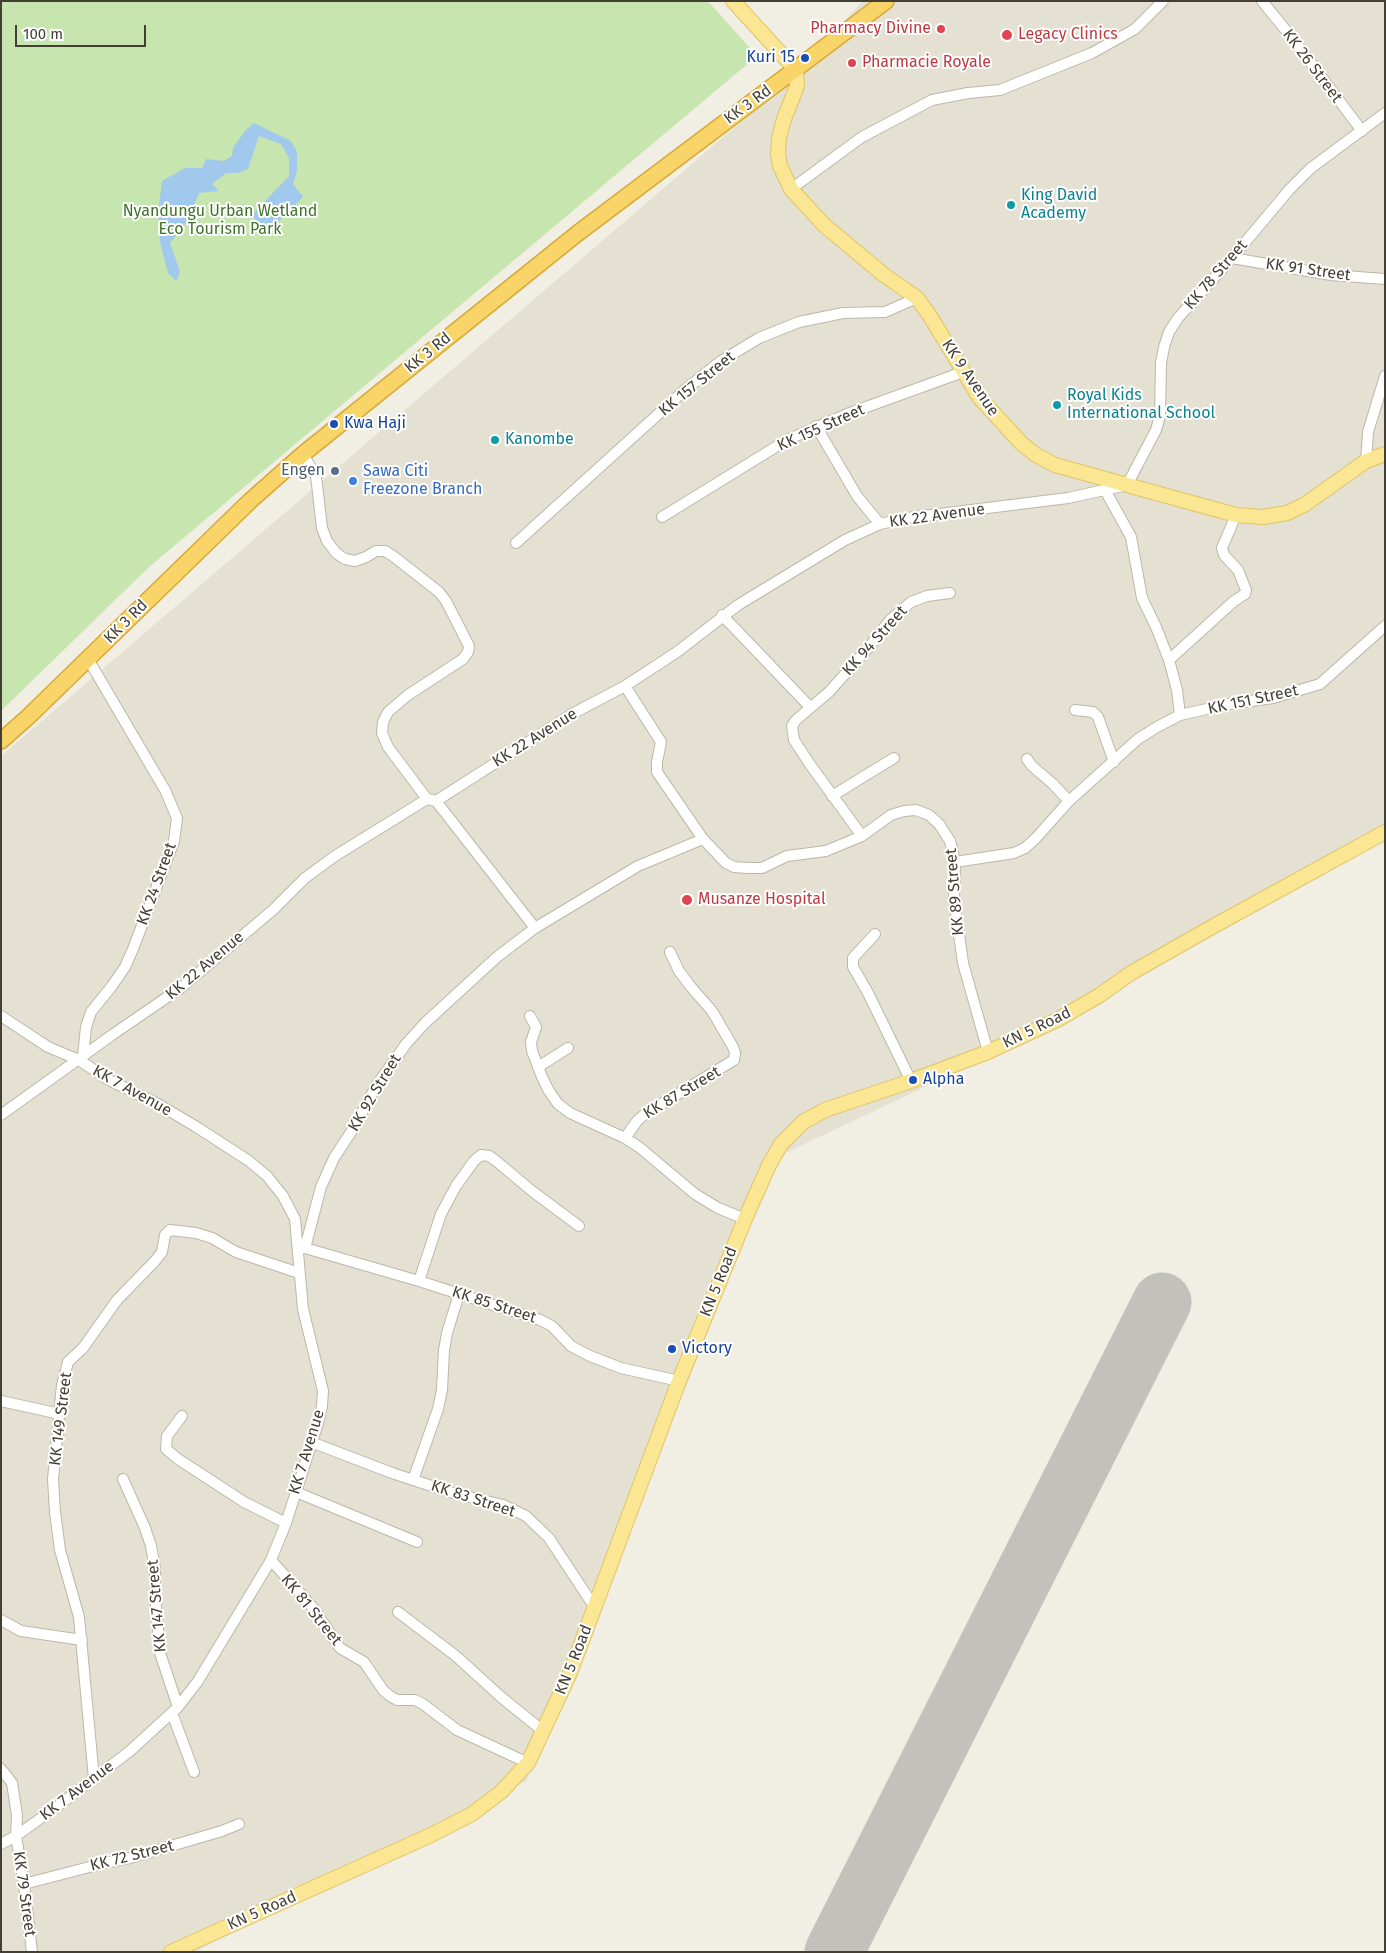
<!DOCTYPE html>
<style>
body{margin:0}
#map{position:relative;width:1386px;height:1953px;overflow:hidden;background:#f1eee4;font-family:"Fira Sans",sans-serif}
canvas{display:block}
.frame{position:absolute;inset:0;border:2px solid #433f34;pointer-events:none}
.scale{position:absolute;left:15px;top:25px;width:131px;height:22px;box-sizing:border-box;border:2px solid #433f34;border-top:0;padding-left:6px;font-size:15px;line-height:18px;white-space:nowrap;color:#433f34;-webkit-text-stroke:4px #fff;paint-order:stroke}
</style>
<div id="map">
<canvas width="1386" height="1953"></canvas>
<div class="frame"></div>
<div class="scale">100 m</div>
</div>
<script>
const context = document.querySelector('canvas').getContext('2d');
context.lineJoin = 'round';
function fillPath(path, color) {
  context.fillStyle = color;
  context.fill(path, 'evenodd');
}
function toPath(rows) {
  const path = new Path2D();
  for (const r of rows) {
    path.moveTo(r[0], r[1]);
    for (let i = 2; i < r.length; i += 2) path.lineTo(r[i], r[i + 1]);
  }
  return path;
}
function trace(path, color, width, dash) {
  context.strokeStyle = color;
  context.lineWidth = width;
  context.lineCap = dash ? 'butt' : 'round';
  context.setLineDash(dash || []);
  context.stroke(path);
}
function write(font, color, halo, rows, align = 'center') {
  context.font = font + ' "Fira Sans",sans-serif';
  context.lineWidth = 4;
  context.setLineDash([]);
  context.textBaseline = 'middle';
  context.strokeStyle = halo;
  context.fillStyle = color;
  for (const [text, x, y, turn = 0] of rows) {
    context.save();
    context.translate(x, y);
    context.rotate((+turn || 0) * Math.PI / 180);
    context.textAlign = isNaN(turn) ? turn : align;
    if (halo) context.strokeText(text, 0, 0);
    context.fillText(text, 0, 0);
    context.restore();
  }
}
const residential = toPath([
 [863,1,1385,1,1385,835,1380,833,1062,1022,779,1156,526,1781,194,1952,1,1952,1,756,784,85]
]);
const green = toPath([
 [1,1,708,1,757,56,149,567,1,711]
]);
const water = toPath([
 [254,123,291,141,297,152,297,171,293,184,303,197,266,235,252,215,289,176,289,158,281,144,259,136,248,169,237,173,226,173,212,184,219,191,199,193,186,223,170,243,180,272,176,281,168,273,160,242,158,213,162,181,185,168,202,168,206,159,224,161,232,156,233,148,245,131]
]);
const runway = toPath([
 [834,1952,1162,1302]
]);
const minor = toPath([
 [1262,1,1293,39,1362,131],
 [791,189,862,137,932,100,968,93,1000,90,1092,53,1135,29,1163,1],
 [1232,258,1331,275,1385,279],
 [816,426,857,496,880,524],
 [303,454,316,476,322,528,327,541,336,553,345,559,355,561,366,557,376,551,385,551,393,556,439,592,446,601,469,646,468,652,463,659,408,695,388,712,383,722,382,733,388,747,427,799],
 [1366,461,1368,432,1385,376],
 [1105,490,1131,537,1142,598,1156,627,1169,660],
 [662,517,787,440,847,414,963,372],
 [516,543,686,389,721,361,759,338,799,322,843,313,885,312,917,298],
 [722,615,810,707],
 [625,686,661,742,657,762,657,772,703,839],
 [1075,710,1093,712,1098,717,1114,762],
 [1180,715,1177,690,1169,660,1234,601,1245,594,1246,590,1238,570,1224,555,1222,548,1236,515],
 [1027,759,1032,766,1053,784,1069,801],
 [832,796,894,758],
 [436,801,535,928],
 [862,836,809,763,794,740,792,726,796,720,829,692,870,646,890,620,911,602,927,596,950,593],
 [955,862,1014,853,1025,848,1036,838,1069,801,1138,739,1157,727,1180,715,1229,704,1273,698,1320,684,1385,626],
 [875,934,853,958,853,967,867,991,911,1081],
 [670,952,679,971,691,987,712,1011,733,1047,735,1053,734,1060,645,1114,637,1121,625,1138,639,1147,695,1194,718,1208,745,1219],
 [1,1016,48,1047,79,1060,109,1080,156,1103,195,1126,249,1161,267,1176,283,1196,295,1219,303,1309,323,1391,322,1406,319,1420,286,1523,271,1560,198,1681,178,1707,130,1751,59,1805,16,1836,1,1844],
 [530,1016,536,1027,531,1042,532,1051,542,1077,549,1091,558,1104,570,1113,625,1138],
 [83,1057,86,1027,91,1012,112,986,125,967,133,949,174,841,177,818,165,790,88,659],
 [538,1067,568,1048],
 [1,1115,112,1035,182,987,274,909,305,878,335,856,427,799,436,801,572,714,625,686,677,652,738,605,845,540,880,524,907,518,1068,498,1127,485,1156,430,1160,416,1161,363,1164,347,1169,332,1178,318,1232,258,1289,190,1311,168,1385,113],
 [299,1248,305,1248,419,1281,540,1320,552,1326,571,1346,590,1356,621,1368,679,1381],
 [305,1248,321,1187,334,1158,355,1126,376,1086,406,1044,425,1023,497,957,535,928,638,866,703,839,726,863,734,867,748,868,762,868,787,856,826,851,862,836,891,815,904,811,916,810,929,815,939,824,950,841,955,862,954,899,963,963,988,1052],
 [419,1281,441,1214,456,1186,474,1161,481,1155,489,1156,495,1160,532,1191,579,1226],
 [1,1401,60,1414],
 [182,1416,167,1436,166,1449,178,1459,244,1502,286,1523],
 [311,1442,392,1473,453,1493,503,1505,526,1516,549,1538,595,1608],
 [123,1479,145,1528,151,1546,155,1568,155,1594,160,1653,178,1707],
 [413,1480,438,1409,442,1390,444,1350,447,1333,459,1294],
 [296,1492,417,1542],
 [271,1560,314,1609,340,1648,364,1662,383,1690,390,1696,397,1700,415,1700,423,1704,457,1730,528,1763],
 [398,1612,456,1656,501,1697,543,1731],
 [1,1620,21,1631,82,1640],
 [172,1713,194,1772],
 [1,1769,12,1783,17,1815,16,1836,24,1884,32,1952],
 [94,1779,79,1617,60,1550,55,1512,53,1479,62,1385,68,1362,83,1348,117,1300,155,1261,162,1252,165,1235,170,1230,196,1233,212,1238,236,1252,299,1273],
 [24,1884,105,1863,130,1858,222,1831,239,1824]
]);
const major = toPath([
 [733,1,796,70,797,86,784,119,779,138,778,154,780,166,791,189,824,225,884,275,917,298,930,316,979,397,1021,443,1036,455,1055,465,1127,485,1236,515,1263,517,1287,513,1304,505,1366,461,1385,454],
 [171,1952,431,1835,472,1814,501,1792,528,1763,570,1673,679,1381,745,1219,769,1165,781,1144,803,1122,825,1110,911,1081,988,1052,1057,1020,1100,995,1131,973,1212,927,1385,832]
]);
const highway = toPath([
 [1,741,28,717,250,501,303,454,578,233,886,1]
]);
const markers = [
 [941,29,5,"#e0444e"],
 [1007,35,6,"#e0444e"],
 [805,58,5,"#1a4fb4"],
 [852,63,5,"#e0444e"],
 [1011,205,5,"#0f9aa8"],
 [1057,405,5,"#0f9aa8"],
 [334,424,5,"#1a4fb4"],
 [495,440,5,"#0f9aa8"],
 [335,471,5,"#5c6f8a"],
 [353,481,5,"#3f7fe0"],
 [687,900,6,"#e0444e"],
 [913,1080,5,"#1a4fb4"],
 [672,1349,5,"#1a4fb4"]
];
const healthNames = [
 ["Pharmacy Divine",931,29,"right"],
 ["Legacy Clinics",1018,35],
 ["Pharmacie Royale",862,63],
 ["Musanze Hospital",698,900]
];
const transitNames = [
 ["Kuri 15",795,58,"right"],
 ["Kwa Haji",344,424],
 ["Alpha",923,1080],
 ["Victory",682,1349]
];
const streetNames = [
 ["KK 26 Street",1312,66,53],
 ["KK 3 Rd",748,105,-36],
 ["KK 91 Street",1308,270,8],
 ["KK 78 Street",1216,275,-49],
 ["KK 3 Rd",428,353,-39],
 ["KK 9 Avenue",970,378,56],
 ["KK 157 Street",697,384,-39],
 ["KK 155 Street",821,428,-24],
 ["KK 22 Avenue",937,516,-8],
 ["KK 3 Rd",126,622,-45],
 ["KK 94 Street",875,641,-48],
 ["KK 151 Street",1253,700,-12],
 ["KK 22 Avenue",535,738,-32],
 ["KK 24 Street",157,884,-70],
 ["KK 89 Street",955,892,-95],
 ["KK 22 Avenue",205,966,-40],
 ["KN 5 Road",1037,1028,-26],
 ["KK 7 Avenue",132,1091,29],
 ["KK 92 Street",375,1093,-59],
 ["KK 87 Street",682,1093,-31],
 ["KN 5 Road",719,1282,-68],
 ["KK 85 Street",494,1305,18],
 ["KK 149 Street",61,1419,-83],
 ["KK 7 Avenue",307,1452,-73],
 ["KK 83 Street",473,1499,18],
 ["KK 147 Street",157,1606,-95],
 ["KK 81 Street",311,1610,51],
 ["KN 5 Road",574,1660,-68],
 ["KK 7 Avenue",77,1791,-37],
 ["KK 72 Street",132,1856,-14],
 ["KK 79 Street",24,1894,82],
 ["KN 5 Road",262,1911,-24]
];
const cultureNames = [
 ["King David",1021,196],
 ["Academy",1021,214],
 ["Royal Kids",1067,396],
 ["International School",1067,414],
 ["Kanombe",505,440]
];
const parkNames = [
 ["Nyandungu Urban Wetland",220,212],
 ["Eco Tourism Park",220,230]
];
const serviceNames = [
 ["Engen",325,471]
];
const shopNames = [
 ["Sawa Citi",363,472],
 ["Freezone Branch",363,490]
];
fillPath(residential, '#e5e1d2');
fillPath(green, '#c7e5ae');
fillPath(water, '#a1c8ed');
trace(runway, '#c2c1bc', 59);
trace(minor, '#bcb7a7', 12);
trace(major, '#dfc465', 16);
trace(highway, '#d7a938', 18);
trace(minor, '#fff', 10);
trace(major, '#fbe694', 14);
trace(highway, '#f9d468', 15);
for (const [x, y, r, color] of markers) {
  const dot = new Path2D();
  dot.arc(x, y, r, 0, 2 * Math.PI);
  context.fillStyle = color;
  context.fill(dot);
  trace(dot, '#fff', 2);
}
write('16px', '#be3a42', '#fff', healthNames, 'left');
write('16px', '#164399', '#fff', transitNames, 'left');
write('16px', '#433f34', '#fff', streetNames);
write('16px', '#0d838f', '#fff', cultureNames, 'left');
write('16px', '#40722a', '#fff', parkNames);
write('16px', '#4e5e75', '#fff', serviceNames, 'right');
write('16px', '#366cbe', '#fff', shopNames, 'left');
</script>
